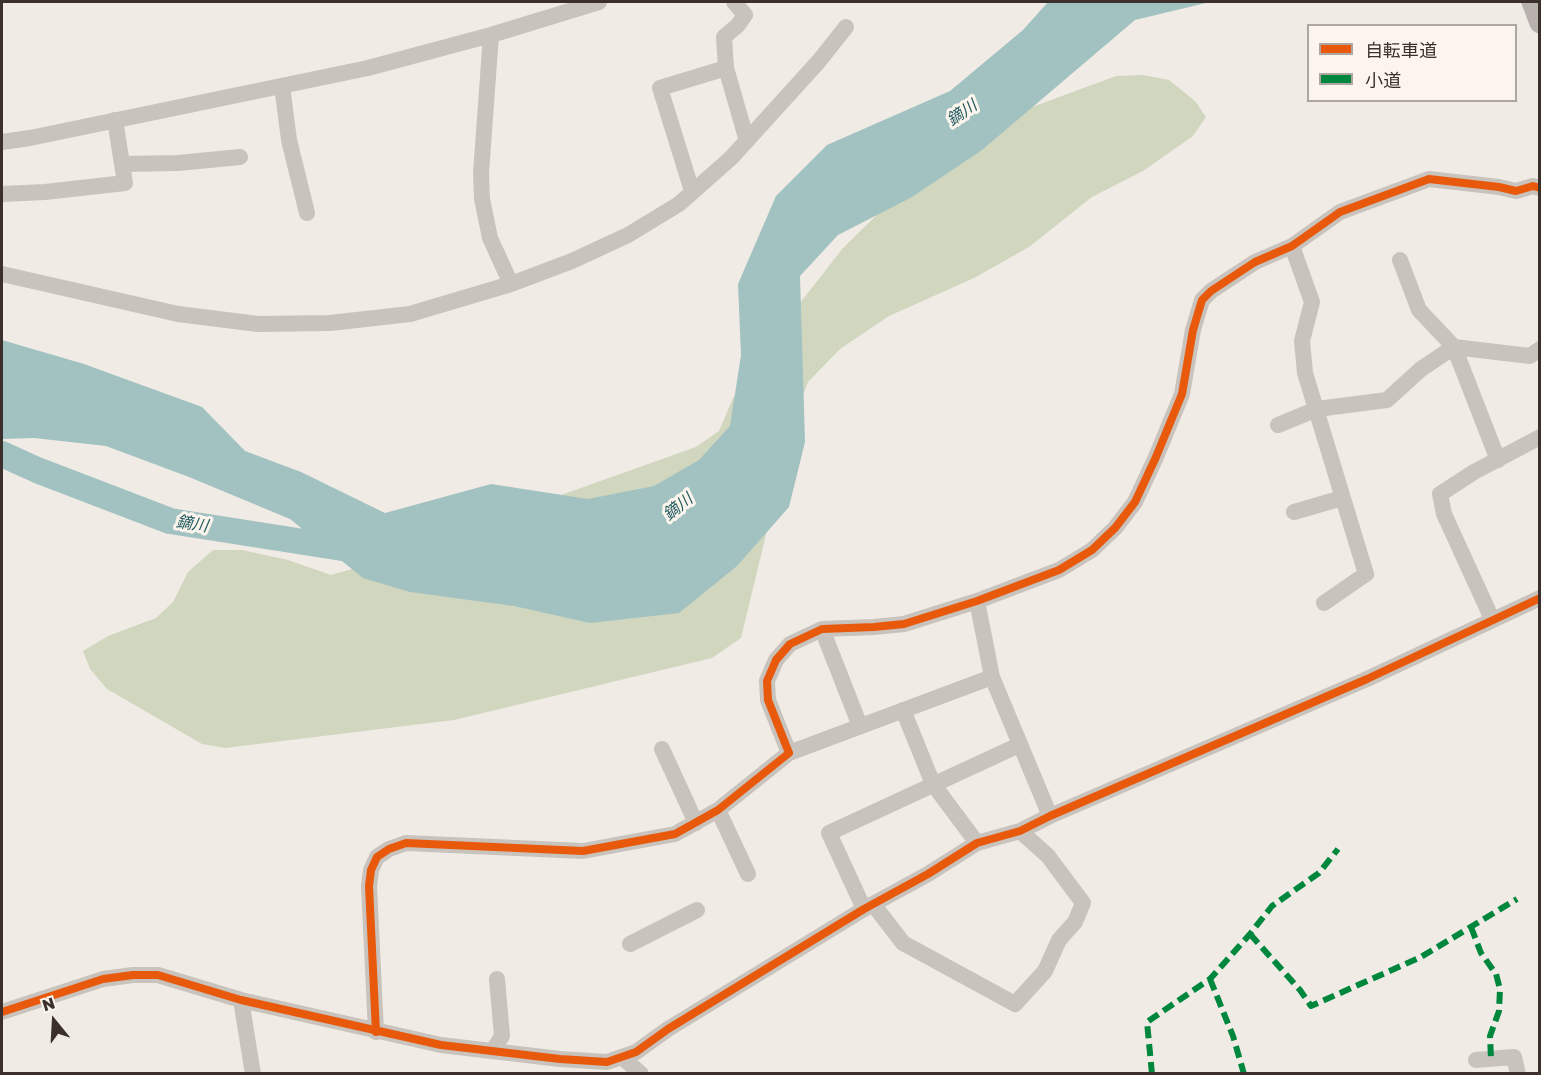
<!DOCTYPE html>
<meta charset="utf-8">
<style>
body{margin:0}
#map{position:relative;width:1541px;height:1075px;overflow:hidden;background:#f0ebe5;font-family:"Golos Text","Noto Sans JP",sans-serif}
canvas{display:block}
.frame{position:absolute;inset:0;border:3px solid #3b302b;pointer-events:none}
.legend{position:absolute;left:1307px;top:24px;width:210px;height:78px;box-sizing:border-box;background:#fbf5ee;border:2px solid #aea6a0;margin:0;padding:8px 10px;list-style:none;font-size:18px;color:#3b302b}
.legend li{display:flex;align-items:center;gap:12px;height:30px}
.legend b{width:30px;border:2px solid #aea6a0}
.north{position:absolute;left:24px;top:991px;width:60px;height:60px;-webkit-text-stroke:4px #fbf5ee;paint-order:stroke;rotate:342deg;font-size:16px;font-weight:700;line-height:24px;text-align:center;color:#3b302b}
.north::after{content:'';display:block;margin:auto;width:21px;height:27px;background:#3b302b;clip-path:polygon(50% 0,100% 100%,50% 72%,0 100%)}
</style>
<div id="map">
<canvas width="1541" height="1075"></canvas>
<div class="frame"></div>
<ul class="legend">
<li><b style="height:8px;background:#e8590c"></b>自転車道</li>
<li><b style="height:8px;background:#00873e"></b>小道</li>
</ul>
<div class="north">N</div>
</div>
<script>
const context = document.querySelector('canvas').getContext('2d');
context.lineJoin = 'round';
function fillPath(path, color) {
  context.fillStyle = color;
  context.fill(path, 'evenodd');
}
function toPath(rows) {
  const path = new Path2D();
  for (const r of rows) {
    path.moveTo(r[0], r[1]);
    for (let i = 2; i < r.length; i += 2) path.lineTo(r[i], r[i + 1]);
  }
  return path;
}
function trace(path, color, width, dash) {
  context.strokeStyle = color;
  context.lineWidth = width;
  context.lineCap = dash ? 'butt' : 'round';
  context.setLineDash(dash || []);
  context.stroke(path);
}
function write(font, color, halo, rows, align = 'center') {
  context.font = font + ' "Golos Text","Noto Sans JP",sans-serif';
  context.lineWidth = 6;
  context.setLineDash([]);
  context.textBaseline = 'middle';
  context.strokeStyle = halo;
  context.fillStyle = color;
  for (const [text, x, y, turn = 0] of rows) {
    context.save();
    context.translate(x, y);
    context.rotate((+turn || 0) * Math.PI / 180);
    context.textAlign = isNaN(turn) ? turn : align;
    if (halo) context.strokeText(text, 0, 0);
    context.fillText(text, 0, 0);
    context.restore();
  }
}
const green = toPath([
 [1143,75,1169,80,1195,101,1206,117,1193,136,1143,171,1092,197,1029,247,974,278,889,316,840,349,808,382,790,429,776,493,741,638,712,658,454,720,225,748,202,744,107,689,90,669,83,651,108,636,156,618,173,602,188,572,213,550,242,550,288,560,331,575,359,567,696,447,719,431,733,398,800,303,843,248,888,204,997,120,1116,76]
]);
const water = toPath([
 [1048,2,1210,2,1135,20,982,150,912,197,838,235,800,276,805,442,789,507,737,566,679,613,590,623,514,606,410,592,363,578,290,519,189,477,106,446,34,438,2,439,2,340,84,364,202,407,245,451,301,472,385,513,491,484,588,499,654,486,699,460,730,426,741,355,738,284,776,196,827,145,950,91,1023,30]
]);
const river = toPath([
 [2,454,37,470,170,521,355,550]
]);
const minor = toPath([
 [491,35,481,173,482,199,490,238,511,284,572,261,628,235,679,204,731,158,819,61,846,27],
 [726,68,724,37,738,25,745,15,734,2],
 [282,86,289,140,307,213],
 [2,142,30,138,368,68,491,35,599,2],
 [122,164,178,163,240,157],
 [692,191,660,88,726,68,747,141],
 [2,194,45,192,125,183,115,120],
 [1292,246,1312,302,1302,341,1305,373,1366,574,1324,603],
 [1400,260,1419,310,1454,347,1498,460],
 [2,274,178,314,258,324,330,323,410,314,511,284],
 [1278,425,1317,409,1387,400,1421,369,1454,347,1530,356,1540,349],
 [1294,512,1342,498],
 [977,601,992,677,1050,816],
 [1492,619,1444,514,1440,494,1474,472,1540,437],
 [822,629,860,726],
 [903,710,933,784,977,843],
 [662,749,696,823],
 [789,753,992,677],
 [718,810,748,874],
 [873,904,903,943,1015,1004,1045,971,1059,940,1075,922,1083,903,1048,856,1020,831],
 [864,909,829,833,1019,745],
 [630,944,697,910],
 [241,1000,253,1074],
 [2,1012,103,979,133,975,158,975,241,1000,441,1045,560,1059,607,1062,636,1052,668,1029,864,909,928,874,977,843,1020,831,1050,816,1367,679,1540,598],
 [376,1032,369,886,371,870,377,857,389,849,406,843,583,851,675,834,718,810,789,753,768,700,767,681,776,660,790,644,822,629,874,627,904,624,977,601,1059,570,1092,550,1115,528,1135,502,1156,457,1182,394,1193,330,1202,300,1211,291,1255,262,1292,246,1340,212,1429,179,1499,187,1516,191,1533,186,1540,188],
 [493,1050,502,1036,497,979],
 [622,1057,641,1074],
 [1476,1060,1514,1057,1518,1074]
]);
const major = toPath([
 [1532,2,1540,23]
]);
const quiet = toPath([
 [1471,927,1481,953,1496,974,1500,989,1499,1011,1490,1036,1491,1059],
 [1250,934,1300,990,1311,1006,1421,957,1517,899],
 [1210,979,1233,1036,1244,1074],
 [1152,1074,1147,1022,1210,979,1250,934,1272,906,1319,873,1338,849]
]);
const cycleway = toPath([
 [2,1012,103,979,133,975,158,975,241,1000,441,1045,560,1059,607,1062,636,1052,668,1029,864,909,928,874,977,843,1020,831,1050,816,1367,679,1540,598],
 [376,1032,369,886,371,870,377,857,389,849,406,843,583,851,675,834,718,810,789,753,768,700,767,681,776,660,790,644,822,629,874,627,904,624,977,601,1059,570,1092,550,1115,528,1135,502,1156,457,1182,394,1193,330,1202,300,1211,291,1255,262,1292,246,1340,212,1429,179,1499,187,1516,191,1533,186,1540,188]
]);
const waterNames = [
 ["鏑川",962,113,-35],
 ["鏑川",678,507,-39],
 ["鏑川",192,524,9]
];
fillPath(green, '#d1d6bf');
fillPath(water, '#a1c2c1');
trace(river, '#a1c2c1', 26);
trace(minor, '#c9c3be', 16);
trace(major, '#b8b1ad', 21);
trace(quiet, '#00873e', 6, [12, 6]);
trace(cycleway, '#e8590c', 8);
write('italic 16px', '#1f5a5e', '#fbf5ee', waterNames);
</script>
